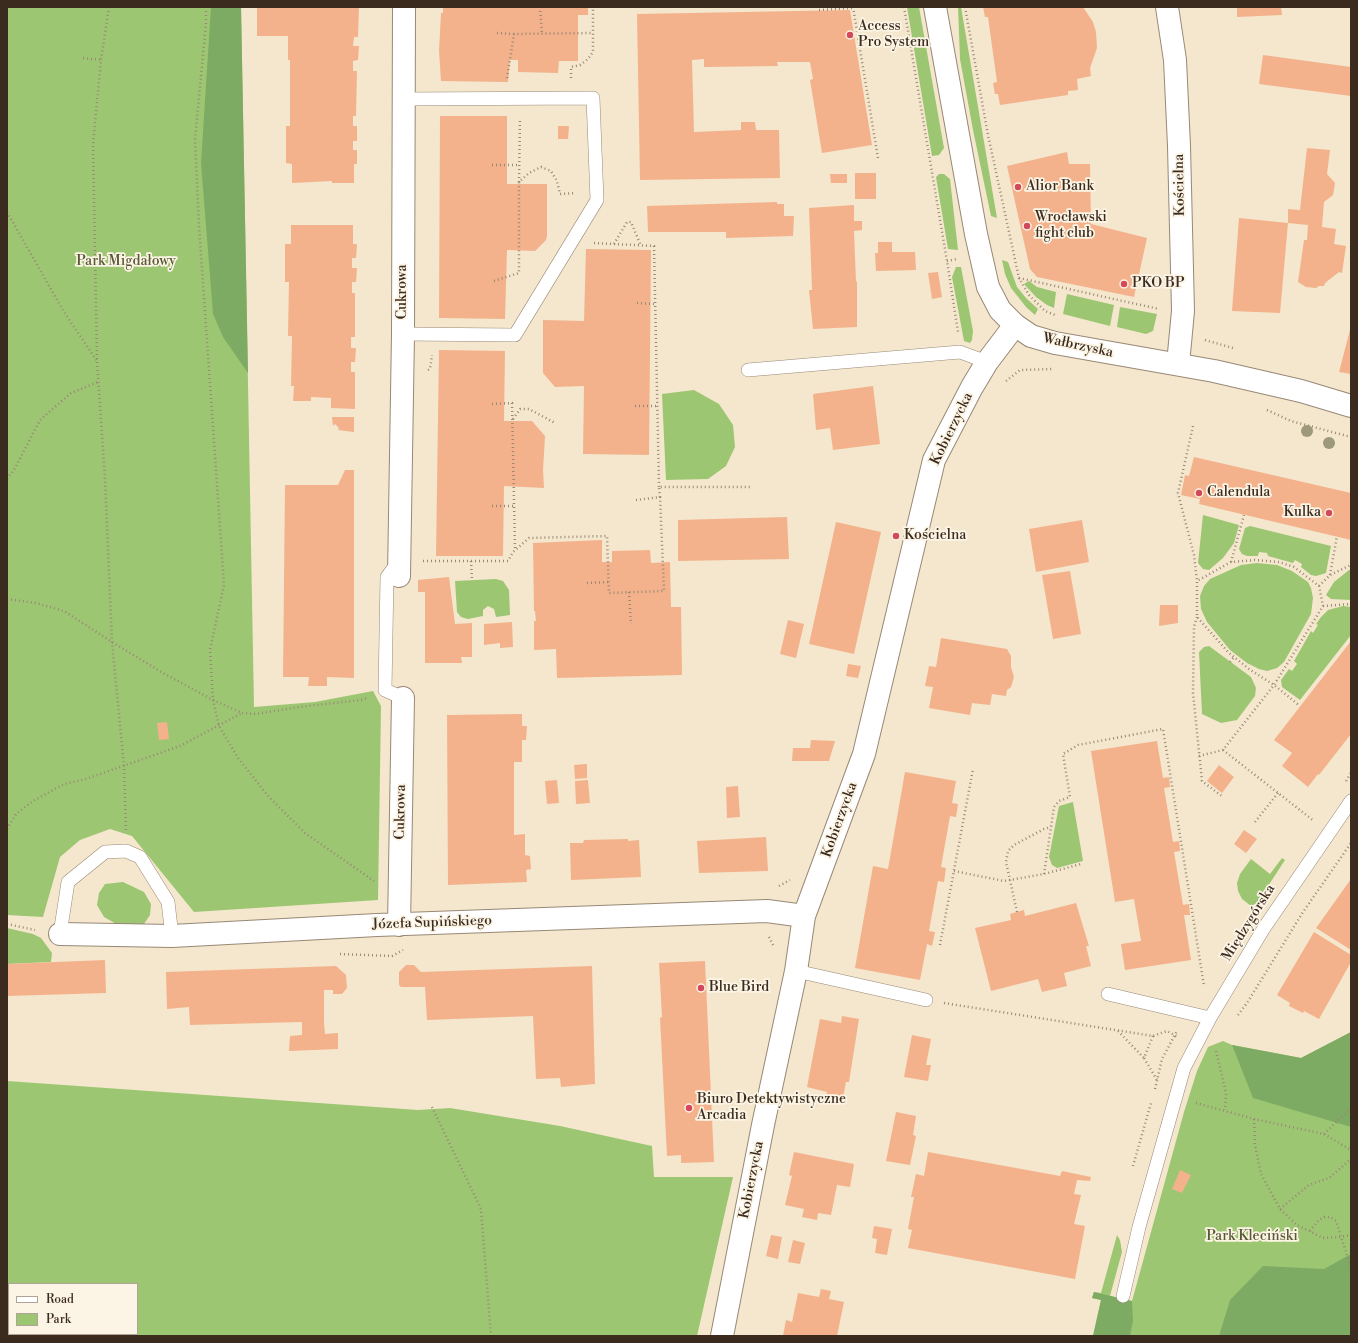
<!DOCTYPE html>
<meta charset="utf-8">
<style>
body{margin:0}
#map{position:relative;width:1358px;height:1343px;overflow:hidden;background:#f4e7cd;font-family:"Libre Bodoni",serif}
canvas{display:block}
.frame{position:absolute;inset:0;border:8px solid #3b2a1e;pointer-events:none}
.legend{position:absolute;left:8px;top:1283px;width:130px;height:52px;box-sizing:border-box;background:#fcf5e5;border:1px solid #afa495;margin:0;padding:5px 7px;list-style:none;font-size:12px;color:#3b2a1e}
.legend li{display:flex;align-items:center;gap:8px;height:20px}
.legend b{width:20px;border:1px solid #afa495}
</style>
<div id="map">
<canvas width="1358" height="1343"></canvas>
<div class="frame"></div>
<ul class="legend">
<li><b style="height:5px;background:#fff"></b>Road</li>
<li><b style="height:11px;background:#9dc672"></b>Park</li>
</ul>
</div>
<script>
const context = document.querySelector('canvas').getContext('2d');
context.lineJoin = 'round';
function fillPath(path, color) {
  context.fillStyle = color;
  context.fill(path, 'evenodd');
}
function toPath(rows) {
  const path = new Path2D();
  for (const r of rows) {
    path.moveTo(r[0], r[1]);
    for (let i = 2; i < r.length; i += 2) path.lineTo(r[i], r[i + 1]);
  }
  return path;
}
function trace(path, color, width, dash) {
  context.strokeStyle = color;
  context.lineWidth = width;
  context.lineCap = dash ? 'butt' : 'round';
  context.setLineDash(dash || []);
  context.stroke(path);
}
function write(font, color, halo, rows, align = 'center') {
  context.font = font + ' "Libre Bodoni",serif';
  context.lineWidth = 3.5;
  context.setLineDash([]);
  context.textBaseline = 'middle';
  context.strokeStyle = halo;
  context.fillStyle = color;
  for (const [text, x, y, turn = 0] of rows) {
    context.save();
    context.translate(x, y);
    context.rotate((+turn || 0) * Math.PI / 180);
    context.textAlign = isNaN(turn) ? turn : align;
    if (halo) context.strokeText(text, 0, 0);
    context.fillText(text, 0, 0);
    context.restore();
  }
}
const green = toPath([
 [7,7,241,7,254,707,315,702,373,691,381,706,378,900,194,912,132,836,110,829,80,840,60,857,43,917,7,915],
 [907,7,919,7,944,148,939,155,932,156],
 [958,7,961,7,997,218,991,216,973,130,960,59],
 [939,174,944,174,950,179,958,250,948,249,936,177],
 [1002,260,1008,262,1017,287,1026,298,1038,309,1035,315,1026,307,1011,288,1005,274],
 [956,267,961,267,973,331,972,340,970,343,964,341,952,277],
 [1029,281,1037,287,1056,292,1054,308,1047,305,1036,297,1024,284],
 [1067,294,1114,305,1110,326,1063,314],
 [1120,307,1157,314,1153,331,1146,334,1117,327],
 [694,390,719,404,733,425,735,447,726,466,708,479,666,480,662,394],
 [1203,515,1239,525,1234,543,1223,558,1209,570,1203,569,1198,563],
 [1250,526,1331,546,1326,573,1316,576,1311,575,1301,567,1302,564,1295,560,1293,563,1268,556,1267,553,1259,552,1258,556,1247,556,1242,554,1239,549,1245,528],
 [1257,563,1277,565,1292,571,1308,582,1311,588,1313,598,1311,614,1284,662,1277,668,1267,671,1259,669,1247,663,1230,650,1207,622,1201,609,1200,596,1204,586,1210,579,1241,565],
 [1349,570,1351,570,1351,600,1331,599,1326,595,1334,582],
 [496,579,503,581,509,590,510,615,496,617,494,609,488,606,483,610,483,616,468,619,461,617,457,612,455,581],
 [1343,606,1351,607,1351,635,1300,700,1282,687,1281,680,1289,669,1292,671,1297,664,1294,661,1311,631,1313,633,1318,625,1316,624,1321,617,1328,610],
 [1209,646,1251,677,1256,688,1255,696,1237,720,1221,723,1202,714,1199,652,1204,647],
 [1073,802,1083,861,1057,868,1052,865,1049,857,1059,806],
 [1282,858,1285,860,1257,903,1251,906,1242,899,1238,891,1237,883,1240,874,1251,859,1270,874],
 [123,882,144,892,151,904,150,915,144,924,118,925,104,917,97,905,99,893,105,884],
 [7,928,33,934,41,938,52,953,51,962,7,964],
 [1351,1032,1351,1336,1093,1336,1101,1300,1092,1298,1094,1292,1101,1293,1117,1235,1120,1240,1122,1252,1110,1296,1132,1301,1184,1112,1197,1071,1208,1047,1223,1041,1232,1045,1301,1058],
 [7,1081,418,1110,450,1108,560,1126,652,1146,654,1177,733,1177,697,1336,7,1336],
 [9,1284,137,1284,137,1334,9,1334]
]);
const forest = toPath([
 [211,7,241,7,248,373,223,337,213,314,201,163],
 [1351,1032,1351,1127,1253,1098,1232,1045,1301,1058],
 [1351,1254,1351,1336,1219,1336,1230,1300,1263,1266,1324,1269],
 [1094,1292,1132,1301,1133,1321,1130,1336,1093,1336,1101,1300,1092,1298]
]);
const building = toPath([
 [257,7,359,7,358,37,354,37,353,46,359,46,358,60,353,61,353,71,357,71,356,116,353,116,353,126,357,126,357,141,353,141,353,150,357,150,357,164,354,164,354,183,332,183,332,181,292,183,292,164,286,163,286,126,290,126,290,60,288,60,288,36,257,36],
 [443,7,588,7,588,15,578,15,578,61,559,61,558,73,518,72,518,60,510,60,508,82,441,81,439,51,441,13,443,13],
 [983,7,1083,7,1093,22,1096,32,1097,48,1090,68,1091,76,1077,79,1078,90,1068,91,1068,95,1000,105,998,94,995,94,993,83,997,82,988,17,985,17],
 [1237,7,1281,7,1282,15,1237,17],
 [850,10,872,145,822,153,810,80,813,79,810,62,777,62,778,66,704,67,704,59,692,60,694,132,741,130,741,122,755,122,756,130,779,130,780,178,640,180,637,14],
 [1263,55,1351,67,1351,96,1259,84],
 [440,116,507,116,507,184,547,184,547,236,546,240,535,251,507,250,505,319,439,318],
 [558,126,569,126,568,139,558,139],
 [1307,148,1330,150,1327,174,1335,183,1333,195,1324,202,1322,227,1336,229,1334,244,1346,246,1342,273,1339,272,1325,283,1324,286,1319,286,1316,288,1306,287,1298,282,1304,240,1307,240,1308,225,1288,223,1280,313,1232,311,1239,218,1288,223,1288,209,1300,210],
 [1067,152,1069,164,1090,164,1091,224,1147,238,1134,297,1037,277,1030,269,1007,166],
 [855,173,876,173,876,199,855,199],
 [830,174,847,174,847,183,831,183],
 [777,202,777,204,784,204,784,216,794,216,793,236,726,238,726,232,648,232,647,206],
 [854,205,854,221,862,221,862,230,854,231,856,282,857,281,857,327,813,329,809,290,812,290,809,208],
 [291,225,353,225,353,244,357,244,356,258,352,258,352,268,357,268,356,282,352,282,352,293,355,293,355,337,351,337,351,348,356,348,355,362,351,362,351,372,355,372,355,409,331,408,331,398,311,397,311,401,293,401,294,386,291,386,292,336,288,336,289,282,285,282,285,244,291,244],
 [878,242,892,242,892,252,915,252,916,270,876,271,875,253,878,253],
 [586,249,651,250,649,455,583,454,584,386,555,387,543,373,543,320,584,321],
 [938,272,942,297,932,299,928,273],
 [1351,326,1351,374,1339,372],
 [439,350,505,351,504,421,532,421,545,436,543,470,544,488,504,486,503,556,436,556],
 [873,386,880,444,833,450,830,428,816,430,813,394],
 [332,417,354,417,354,432,338,430,339,428,335,424,333,426],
 [1194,457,1351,493,1351,540,1199,504,1200,499,1181,495,1185,475,1189,476],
 [345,470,354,470,354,678,327,677,327,686,308,686,309,677,283,677,285,485,338,485],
 [787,517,789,559,678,561,678,520],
 [1082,520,1089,562,1036,572,1029,529],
 [836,522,881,532,854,654,809,644],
 [602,540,602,562,612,562,612,551,650,550,651,563,670,562,671,607,681,607,682,675,557,678,556,649,534,650,534,621,536,621,535,611,534,611,533,543],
 [1070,571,1081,634,1053,639,1042,575],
 [449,577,455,624,472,623,472,657,461,657,462,663,425,663,425,592,418,592,418,580],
 [1160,605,1178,605,1178,623,1159,626],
 [788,620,804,624,796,658,780,654],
 [512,622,513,647,500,648,500,643,484,645,484,624],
 [941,638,1007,649,1011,656,1011,667,1014,677,1011,687,1007,690,1006,696,992,694,990,705,972,703,970,715,929,708,933,687,925,686,929,666,936,667],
 [1351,641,1351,734,1319,775,1318,774,1308,787,1282,766,1292,753,1274,740],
 [848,664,861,666,858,678,846,676],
 [522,714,522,726,527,726,526,740,522,740,522,762,514,762,514,835,525,834,525,855,530,856,531,869,526,870,527,882,448,885,447,715],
 [167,722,169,739,159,740,157,723],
 [811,740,835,741,829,761,792,761,793,748,810,748],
 [1157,741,1163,778,1169,777,1170,787,1164,788,1173,842,1179,841,1180,851,1174,852,1183,905,1189,904,1190,915,1184,915,1191,960,1125,970,1121,944,1141,941,1134,899,1115,902,1091,751],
 [587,764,587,778,575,779,574,765],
 [1219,765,1234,777,1222,793,1207,781],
 [905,772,956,781,952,803,958,804,956,817,950,816,941,867,946,868,944,882,938,881,929,931,935,932,932,946,927,944,920,980,855,968,873,866,888,869],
 [557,780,559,803,547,804,545,781],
 [588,780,590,803,576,804,575,781],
 [738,786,740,817,727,818,726,787],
 [1244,830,1257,839,1246,853,1234,844],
 [766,837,768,871,699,873,697,841],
 [628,839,628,841,639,840,641,877,571,880,570,843,583,843,584,840],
 [1351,879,1351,950,1316,928],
 [1076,903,1089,946,1086,946,1091,966,1064,973,1067,986,1042,992,1038,979,991,991,975,928,1011,920,1010,914,1024,910,1025,916],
 [1314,932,1351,955,1351,962,1319,1019,1304,1011,1303,1013,1289,1006,1290,1003,1277,995],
 [105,960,106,993,7,996,7,964],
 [705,961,714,1162,681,1163,681,1155,667,1156,660,1018,662,1017,659,963],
 [406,965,414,965,421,972,592,966,595,1084,561,1087,560,1078,536,1079,533,1016,427,1020,425,987,401,987,399,985,399,972],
 [336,966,346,975,347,988,342,994,333,994,333,990,324,990,324,1022,325,1034,338,1033,338,1049,289,1051,290,1036,302,1035,302,1022,190,1025,189,1007,167,1009,166,972],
 [842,1016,859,1019,849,1082,846,1082,842,1103,826,1099,827,1092,807,1087,820,1019,841,1023],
 [912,1035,931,1039,926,1065,931,1065,928,1081,904,1077],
 [896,1112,916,1116,913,1135,916,1136,910,1165,886,1161],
 [794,1152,854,1164,850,1187,837,1185,831,1215,818,1213,817,1220,802,1217,804,1209,785,1205,792,1176,789,1175],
 [928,1152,1060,1176,1062,1171,1091,1177,1090,1181,1077,1180,1074,1194,1081,1195,1074,1224,1085,1226,1075,1279,908,1248,912,1230,908,1229,914,1197,911,1197,916,1174,924,1176],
 [1180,1170,1191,1175,1182,1193,1172,1189],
 [874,1226,892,1229,887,1255,875,1253,877,1239,872,1238],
 [771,1235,782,1237,778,1259,766,1256],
 [793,1240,805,1243,800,1264,788,1262],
 [821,1289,831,1291,829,1299,844,1302,837,1336,783,1336,786,1320,792,1322,798,1293,819,1297]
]);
const path = toPath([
 [109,7,101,60,93,144,97,361,105,479,112,642,124,766,126,830],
 [206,7,206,24,195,139,199,226,224,585,210,650,213,700,219,726,238,758,269,797,305,833,374,881],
 [540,7,542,34],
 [818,7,818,10,853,8],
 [853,7,878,158],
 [904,7,947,261,958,332],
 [965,7,988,135,1019,278,1029,295,1045,311,1055,315],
 [497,33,514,34],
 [83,58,101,60],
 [507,78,514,34,593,33],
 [571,78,571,67,580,65,588,59,593,52,593,7],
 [492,165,520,165],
 [519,182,520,118],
 [7,212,64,312,97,361],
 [594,243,654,246,659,487],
 [614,244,627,222,631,222,641,246],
 [947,261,957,259],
 [1019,278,1159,309],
 [494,281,519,273,519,182,529,173,541,167,551,171,557,181,560,194,576,193],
 [637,303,655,304],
 [1205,340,1233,348],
 [428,370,430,369,432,355],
 [1006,381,1020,370,1053,369],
 [492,404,512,403,515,549],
 [635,406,658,406],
 [1267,410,1291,421,1351,437],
 [513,419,520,409,529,409,555,423],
 [1193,426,1178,493,1194,555,1197,581],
 [7,479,14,470,40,420,71,393,98,382],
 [636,500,660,497,659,487,751,487],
 [492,506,515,506],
 [423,561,508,561,513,552,529,538,607,536,609,593,664,591,660,497],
 [471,561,472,580],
 [1231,562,1244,515],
 [1330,575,1337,536],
 [587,583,608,582],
 [1319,586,1330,575,1351,565],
 [629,592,631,624],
 [7,599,36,603,64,611,112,642,163,673,213,700,242,713,256,714,299,707,361,700,368,698],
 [1323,606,1351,604],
 [1197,617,1194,627,1193,693,1202,781,1223,797],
 [1230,662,1234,657],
 [1223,750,1314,821],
 [1199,756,1223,750,1274,685,1323,606,1319,586,1294,567,1279,562,1255,560,1231,562,1197,581,1197,617,1229,653,1249,669,1274,685,1300,706],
 [1346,781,1351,773],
 [1255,822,1278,793],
 [7,829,16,814,33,801,64,784,86,779,180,746,242,713],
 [954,871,1004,881,1044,874,1081,864],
 [1044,874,1054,807,1059,801,1070,797,1063,754,1078,745,1163,729,1204,986],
 [779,886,790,880],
 [1017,912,1006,862,1008,851,1014,845,1044,829,1051,827],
 [7,924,35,930],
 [769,937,774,947],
 [940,945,973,769],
 [340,954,392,956,403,950],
 [944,1003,1153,1036,1167,1031,1178,1037],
 [1238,1015,1247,1003,1303,912,1351,843],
 [1118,1031,1144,1058],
 [1153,1036,1144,1058,1157,1080],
 [1216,1051,1226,1093,1225,1110],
 [1155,1089,1162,1059,1177,1031],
 [1196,1103,1254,1119,1324,1134,1351,1150],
 [432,1107,481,1209,491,1336],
 [1254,1119,1255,1145,1261,1174,1280,1209,1297,1225,1323,1238,1340,1237,1351,1235],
 [1324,1134,1351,1108],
 [1133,1166,1151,1103],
 [1280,1209,1309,1185,1329,1178,1351,1159],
 [1310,1231,1319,1220,1324,1217,1330,1217,1336,1221,1351,1268]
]);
const lane = toPath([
 [403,334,515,335,597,200,593,98,403,99],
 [748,370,960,352,987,362],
 [398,562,387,577,385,690,403,698],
 [60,934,68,882,105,852,126,851,140,857,168,902,172,936],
 [796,971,926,1000],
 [1108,994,1210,1018],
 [1123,1296,1139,1227,1184,1068,1210,1018,1264,928,1351,801]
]);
const street = toPath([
 [1167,7,1175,60,1179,146,1183,311,1178,364],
 [399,576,403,334,404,7],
 [399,925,403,698],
 [60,934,172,936,377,925,767,911,804,916],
 [722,1336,763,1125,796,971,804,916,864,754,934,460,972,387,987,362,1015,325]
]);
const secondary = toPath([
 [935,7,976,234,988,287,1000,310,1015,325,1031,336,1055,343,1214,371,1301,391,1351,406]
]);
const trees = [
 [1307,431],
 [1329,443]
];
const markers = [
 [850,35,4,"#d1495b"],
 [1018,187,4,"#d1495b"],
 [1027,226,4,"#d1495b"],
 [1124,284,4,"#d1495b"],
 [1199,493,4,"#d1495b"],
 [1329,513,4,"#d1495b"],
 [896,536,4,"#d1495b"],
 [701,988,4,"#d1495b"],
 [689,1108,4,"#d1495b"]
];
const poiNames = [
 ["Access",858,27],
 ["Pro System",858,43],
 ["Alior Bank",1026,187],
 ["Wrocławski",1035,218],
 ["fight club",1035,234],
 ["PKO BP",1132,284],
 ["Calendula",1207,493],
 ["Kulka",1321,513,"right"],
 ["Kościelna",904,536],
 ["Blue Bird",709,988],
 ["Biuro Detektywistyczne",697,1100],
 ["Arcadia",697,1116]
];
const streetNames = [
 ["Kościelna",1180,185,-91],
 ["Cukrowa",403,292,-90],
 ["Wałbrzyska",1078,346,12],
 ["Kobierzycka",952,429,-64],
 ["Cukrowa",401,812,-89],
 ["Kobierzycka",840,820,-70],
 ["Józefa Supińskiego",432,923,-2],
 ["Międzygórska",1249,923,-58],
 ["Kobierzycka",752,1180,-79]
];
const parkNames = [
 ["Park Migdałowy",126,262],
 ["Park Kleciński",1252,1237]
];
fillPath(green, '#9dc672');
fillPath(forest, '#7eab64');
fillPath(building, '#f3b28c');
trace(lane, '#988876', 14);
trace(street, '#988876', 24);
trace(secondary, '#988876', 24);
trace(path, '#988876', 2.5, [1, 3]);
trace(lane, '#fff', 13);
trace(street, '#fff', 22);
trace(secondary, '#fff', 22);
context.fillStyle = '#9e997a';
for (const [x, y] of trees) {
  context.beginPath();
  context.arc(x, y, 6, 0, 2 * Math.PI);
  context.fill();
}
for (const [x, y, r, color] of markers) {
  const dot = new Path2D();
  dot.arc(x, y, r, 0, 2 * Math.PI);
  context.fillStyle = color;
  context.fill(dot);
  trace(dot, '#fcf5e5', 1.5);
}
write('14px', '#3b2a1e', '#fcf5e5', poiNames, 'left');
write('14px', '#3b2a1e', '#fcf5e5', streetNames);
write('14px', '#585937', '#fcf5e5', parkNames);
</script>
